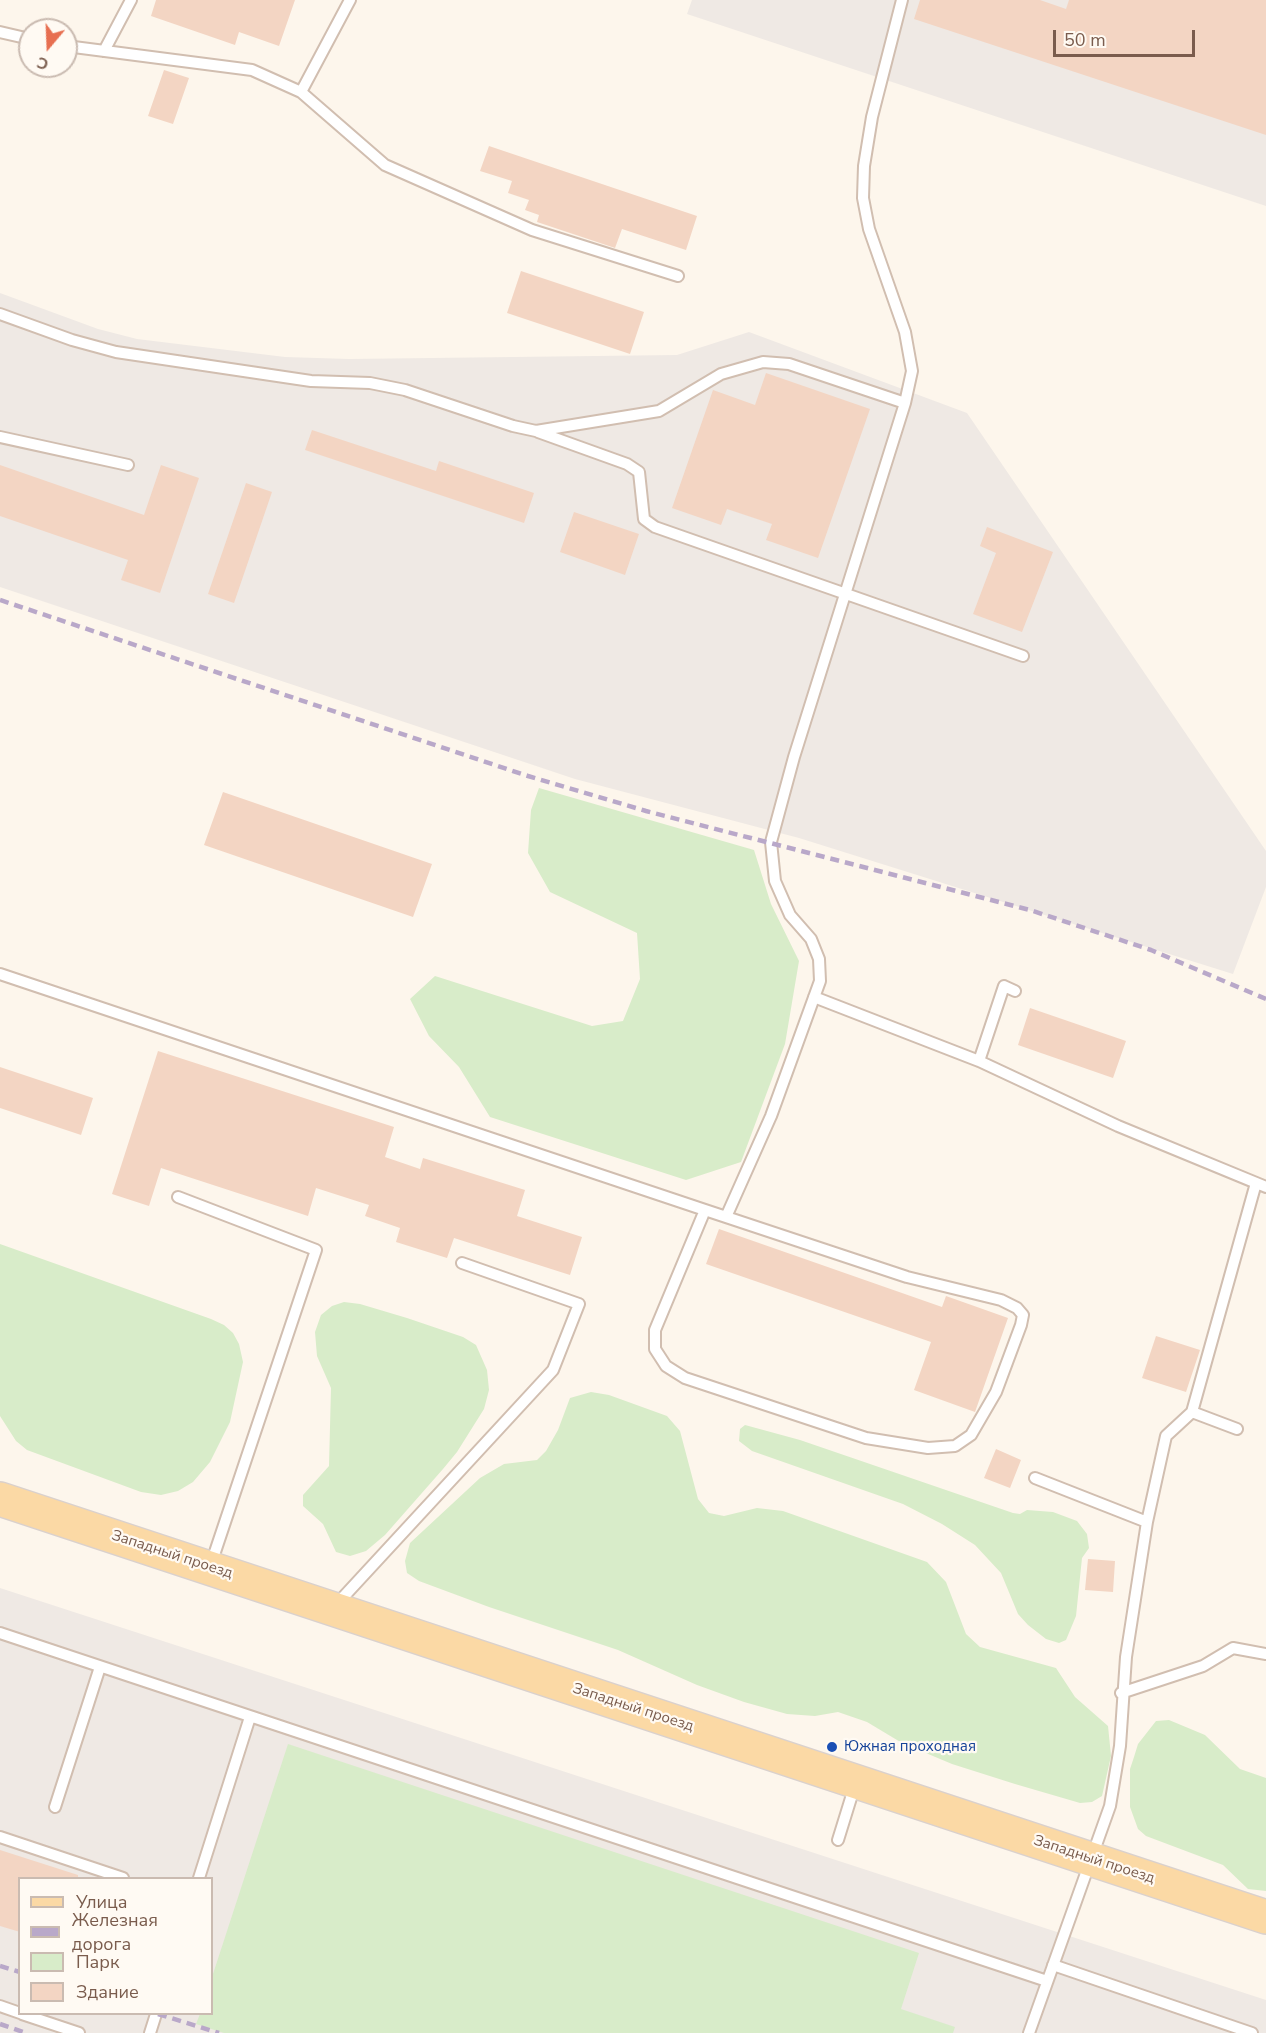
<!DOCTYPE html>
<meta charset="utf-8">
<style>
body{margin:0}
#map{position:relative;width:1266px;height:2033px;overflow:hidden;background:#fdf6ec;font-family:"Nunito Sans",sans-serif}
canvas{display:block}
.legend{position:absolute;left:18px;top:1877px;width:195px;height:138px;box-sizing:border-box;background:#fffaf3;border:2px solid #cabbb1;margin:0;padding:8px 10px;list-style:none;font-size:18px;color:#7a5c4d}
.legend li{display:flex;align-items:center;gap:12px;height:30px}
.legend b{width:30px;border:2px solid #cabbb1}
.north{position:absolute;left:18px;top:18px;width:60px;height:60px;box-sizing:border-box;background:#fffaf3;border:2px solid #cabbb1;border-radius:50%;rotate:199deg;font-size:16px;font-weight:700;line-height:24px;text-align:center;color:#7a5c4d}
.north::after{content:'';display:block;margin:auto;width:21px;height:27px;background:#e76f51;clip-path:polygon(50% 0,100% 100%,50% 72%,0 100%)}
.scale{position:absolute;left:1053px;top:30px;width:142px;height:27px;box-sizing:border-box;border:3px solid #7a5c4d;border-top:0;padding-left:8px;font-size:18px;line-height:21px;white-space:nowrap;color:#7a5c4d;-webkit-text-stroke:4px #fffaf3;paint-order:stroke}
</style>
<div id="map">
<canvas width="1266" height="2033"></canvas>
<ul class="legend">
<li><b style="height:8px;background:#fbd9a5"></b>Улица</li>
<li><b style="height:8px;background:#b9a8c9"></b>Железная дорога</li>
<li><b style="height:16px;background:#d8ecc9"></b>Парк</li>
<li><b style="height:16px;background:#f3d5c3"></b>Здание</li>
</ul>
<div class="north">С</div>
<div class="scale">50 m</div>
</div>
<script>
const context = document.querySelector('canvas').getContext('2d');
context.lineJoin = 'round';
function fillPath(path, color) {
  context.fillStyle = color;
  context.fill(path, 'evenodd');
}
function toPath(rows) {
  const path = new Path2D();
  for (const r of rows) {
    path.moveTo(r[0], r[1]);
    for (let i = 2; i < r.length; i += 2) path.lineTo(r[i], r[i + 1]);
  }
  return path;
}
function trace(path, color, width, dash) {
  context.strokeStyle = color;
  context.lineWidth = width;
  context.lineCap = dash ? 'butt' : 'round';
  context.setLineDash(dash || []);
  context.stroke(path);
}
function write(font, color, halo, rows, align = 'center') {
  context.font = font + ' "Nunito Sans",sans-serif';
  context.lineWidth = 4.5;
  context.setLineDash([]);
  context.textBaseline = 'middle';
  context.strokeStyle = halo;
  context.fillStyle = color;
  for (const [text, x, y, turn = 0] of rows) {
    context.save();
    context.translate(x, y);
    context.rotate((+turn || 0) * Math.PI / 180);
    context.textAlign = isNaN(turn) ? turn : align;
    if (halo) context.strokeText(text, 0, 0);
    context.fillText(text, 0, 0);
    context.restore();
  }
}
const industrial = toPath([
 [692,0,1266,0,1266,206,687,14],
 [0,293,98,329,137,339,285,357,349,359,677,355,749,332,967,413,1266,851,1266,887,1233,974,799,838,575,779,0,587],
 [0,1588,1266,2000,1266,2033,0,2033],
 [20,1878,212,1878,212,2014,20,2014]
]);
const green = toPath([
 [539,788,754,850,771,904,799,961,785,1044,741,1162,686,1180,490,1117,459,1067,429,1036,410,999,435,976,592,1026,623,1021,640,979,637,933,550,892,528,853,531,810],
 [0,1244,211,1319,224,1325,233,1333,239,1344,243,1362,230,1422,210,1462,193,1482,178,1491,161,1495,141,1492,27,1450,16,1441,0,1416],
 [344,1302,360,1304,407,1318,463,1337,476,1345,487,1370,489,1390,484,1409,457,1452,443,1469,385,1535,366,1551,350,1556,336,1552,323,1524,303,1506,303,1495,329,1466,331,1388,317,1356,315,1332,321,1315,332,1306],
 [591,1392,609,1395,667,1416,680,1431,698,1499,709,1513,724,1516,757,1508,783,1511,927,1562,946,1582,966,1634,980,1647,1056,1668,1075,1697,1108,1726,1111,1756,1102,1796,1092,1802,1080,1803,1015,1784,952,1764,902,1743,867,1722,838,1712,815,1716,787,1714,744,1702,697,1685,618,1650,489,1607,419,1581,407,1573,405,1561,410,1543,480,1478,504,1464,537,1460,546,1451,558,1430,570,1398],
 [745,1425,800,1440,1013,1513,1020,1514,1027,1510,1053,1512,1077,1521,1087,1534,1089,1548,1082,1558,1076,1616,1066,1640,1059,1643,1046,1639,1028,1625,1018,1614,1001,1573,975,1545,942,1524,903,1504,752,1451,739,1441,740,1429],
 [1169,1720,1205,1735,1240,1769,1266,1778,1266,1891,1248,1889,1223,1865,1146,1836,1138,1829,1130,1807,1130,1769,1134,1757,1138,1744,1156,1721],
 [288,1744,919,1953,901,2009,955,2027,953,2033,224,2033,196,2024,200,2014,212,2014,212,1977]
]);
const building = toPath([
 [156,0,295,0,279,46,239,32,235,45,151,16],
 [920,0,1040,0,1066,9,1069,0,1266,0,1266,135,914,19],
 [164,70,189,78,173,124,148,116],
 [489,146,697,216,686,250,622,229,615,248,537,222,539,215,525,210,529,200,508,193,512,181,480,171],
 [521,271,644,312,630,354,507,313],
 [766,373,870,409,818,558,766,540,772,524,727,509,721,525,672,508,713,390,755,405],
 [312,430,436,471,439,461,534,493,524,523,305,450],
 [0,465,144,515,161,465,199,478,160,593,121,580,128,560,0,516],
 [246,483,272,492,234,603,208,594],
 [574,512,639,534,625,575,560,552],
 [987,527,1053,552,1022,632,973,614,996,553,980,546],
 [223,792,432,864,413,917,204,845],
 [1030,1008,1126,1041,1113,1078,1018,1045],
 [158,1051,394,1127,385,1157,420,1169,423,1158,525,1190,517,1216,582,1237,570,1275,454,1238,447,1258,396,1242,400,1228,365,1216,369,1205,316,1188,308,1216,161,1168,149,1206,112,1194],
 [0,1067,93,1098,81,1135,0,1108],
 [719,1229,942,1307,946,1296,1008,1318,975,1412,914,1390,931,1342,706,1264],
 [1156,1336,1200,1350,1186,1392,1142,1378],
 [996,1449,1021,1460,1010,1488,984,1478],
 [1088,1559,1115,1561,1113,1592,1085,1590],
 [0,1850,78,1875,78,1878,20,1878,20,1932,0,1926]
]);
const lane = toPath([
 [0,32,30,39],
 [66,46,252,70,301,92,385,165,532,230,678,276],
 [104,51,131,0],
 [301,92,350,0],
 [0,314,72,340,116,352,311,381,370,383,405,390,513,426,536,431,659,411,721,374,763,362,789,364,905,403],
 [538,432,627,464,639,472,644,519,655,527,1023,656],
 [0,437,128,465],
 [0,974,705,1210,907,1277,1001,1300,1017,1308,1023,1315,1021,1325,996,1392,971,1435,955,1446,928,1448,866,1438,685,1378,666,1366,655,1349,655,1330,705,1210],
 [814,997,979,1061,1118,1126,1266,1187],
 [979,1061,1004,986,1015,991],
 [178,1197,316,1250,211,1564],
 [726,1217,771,1116,820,981,819,959,811,939,790,915,775,881,771,842,794,757,905,403,912,371,905,332,869,229,863,198,864,166,872,117,902,0],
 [1192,1412,1237,1429],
 [1035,1478,1147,1522],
 [335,1606,553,1370,579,1304,462,1263],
 [0,1633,1047,1981],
 [1121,1693,1203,1666,1233,1648,1266,1654],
 [55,1807,100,1667],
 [0,1837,123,1878],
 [838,1840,855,1785],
 [199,1878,250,1717],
 [1053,1965,1252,2033],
 [0,2006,20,2013],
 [22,2014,79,2033],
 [150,2033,156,2014],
 [1029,2033,1110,1806,1120,1746,1126,1657,1147,1522,1166,1436,1192,1412,1256,1183]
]);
const primary = toPath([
 [0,1499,1266,1917]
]);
const rail = toPath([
 [0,600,528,776,646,811,1030,910,1151,950,1266,999],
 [0,1966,20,1972],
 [158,2014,219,2033],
 [0,2024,26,2033]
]);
const markers = [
 [832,1747,6,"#1a4fb4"]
];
const streetNames = [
 ["Западный проезд",172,1555,18],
 ["Западный проезд",633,1708,18],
 ["Западный проезд",1094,1860,18]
];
const transitNames = [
 ["Южная проходная",844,1747]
];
fillPath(industrial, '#efe9e4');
fillPath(green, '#d8ecc9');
fillPath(building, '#f3d5c3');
trace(lane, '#d1beb0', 14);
trace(primary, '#dad1cd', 36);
trace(lane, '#fff', 10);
trace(primary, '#fbd9a5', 33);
trace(rail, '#b9a8c9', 4.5, [9, 6]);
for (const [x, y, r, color] of markers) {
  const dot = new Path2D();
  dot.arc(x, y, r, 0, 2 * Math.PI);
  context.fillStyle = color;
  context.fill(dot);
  trace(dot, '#fffaf3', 2);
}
write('15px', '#7a5c4d', '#fffaf3', streetNames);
write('15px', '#164399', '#fffaf3', transitNames, 'left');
</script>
